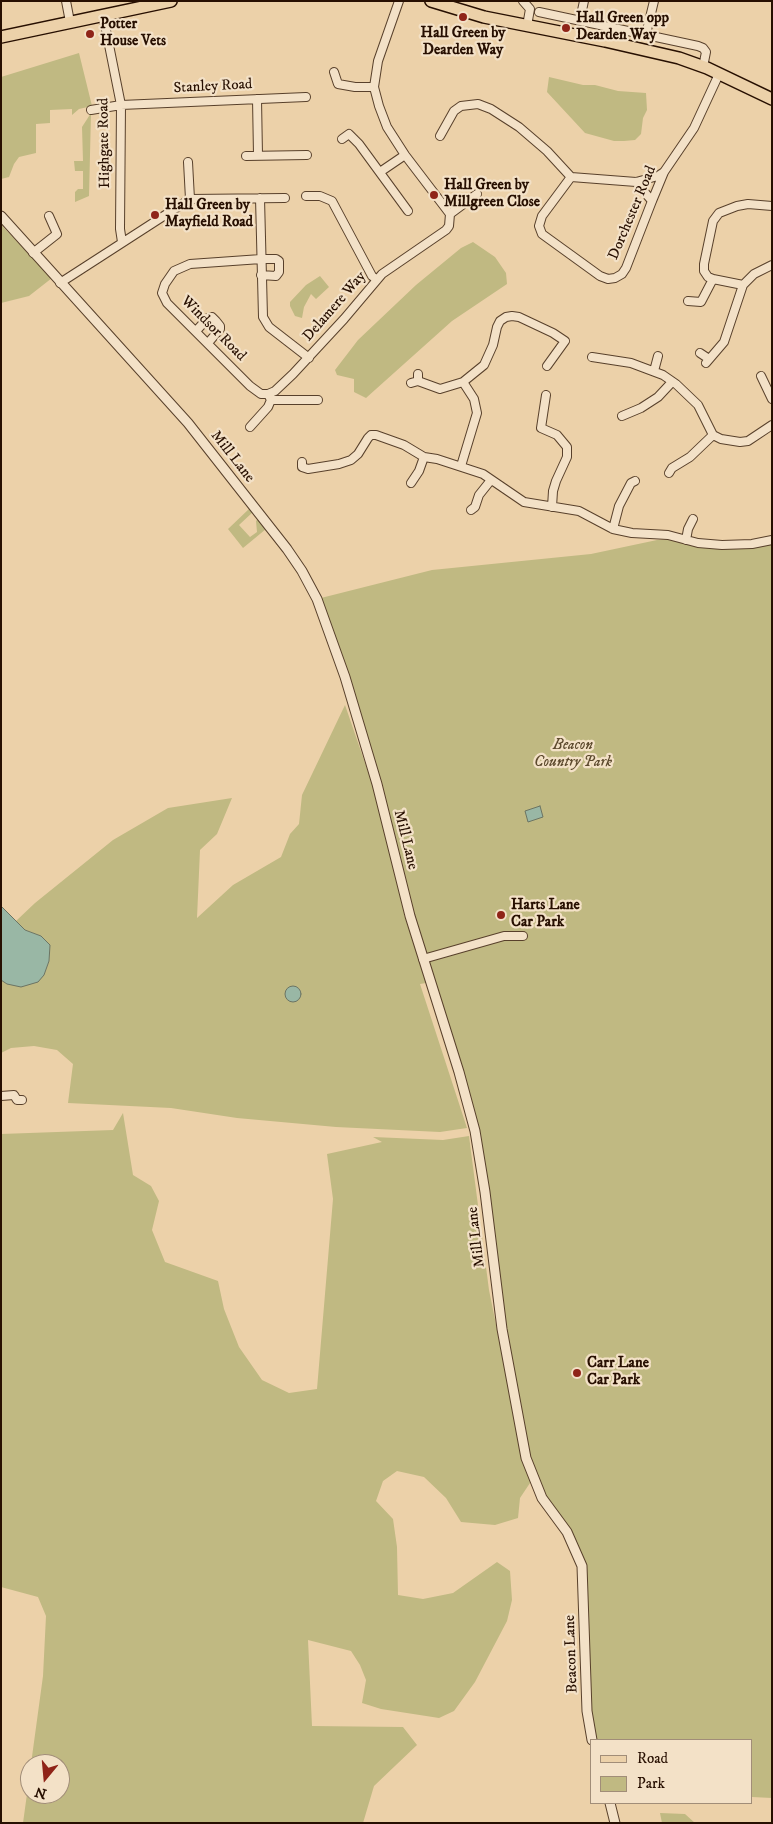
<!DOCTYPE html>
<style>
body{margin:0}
#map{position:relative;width:773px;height:1824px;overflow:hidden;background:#ecd1a9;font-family:"IM FELL DW Pica",serif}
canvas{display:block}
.frame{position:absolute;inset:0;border:2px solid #270f01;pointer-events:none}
.legend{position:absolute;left:590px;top:1739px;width:162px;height:65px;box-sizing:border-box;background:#f3e1c7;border:1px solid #a18d78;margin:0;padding:6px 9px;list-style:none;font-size:15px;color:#270f01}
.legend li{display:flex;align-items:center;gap:10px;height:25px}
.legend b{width:25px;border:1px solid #a18d78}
.north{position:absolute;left:20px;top:1754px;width:50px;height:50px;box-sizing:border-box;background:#f3e1c7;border:1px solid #a18d78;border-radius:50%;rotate:197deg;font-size:14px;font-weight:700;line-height:20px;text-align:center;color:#270f01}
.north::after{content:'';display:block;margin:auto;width:18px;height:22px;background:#8f2418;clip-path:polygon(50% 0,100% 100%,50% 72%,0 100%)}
</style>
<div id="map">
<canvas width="773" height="1824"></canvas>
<div class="frame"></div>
<ul class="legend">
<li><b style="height:6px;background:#ecd1a9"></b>Road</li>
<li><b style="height:14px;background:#c0b982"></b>Park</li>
</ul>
<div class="north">N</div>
</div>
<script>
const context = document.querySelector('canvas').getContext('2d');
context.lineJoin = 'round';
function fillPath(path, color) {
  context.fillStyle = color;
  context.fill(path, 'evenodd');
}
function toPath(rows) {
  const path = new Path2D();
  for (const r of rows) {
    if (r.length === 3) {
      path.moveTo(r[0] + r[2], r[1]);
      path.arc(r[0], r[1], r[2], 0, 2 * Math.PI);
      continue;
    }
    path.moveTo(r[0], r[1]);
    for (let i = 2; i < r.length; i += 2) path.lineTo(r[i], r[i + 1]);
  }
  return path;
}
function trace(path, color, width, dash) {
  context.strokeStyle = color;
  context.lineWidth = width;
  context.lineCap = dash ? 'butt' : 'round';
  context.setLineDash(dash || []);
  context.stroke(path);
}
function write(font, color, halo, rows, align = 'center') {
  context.font = font + ' "IM FELL DW Pica",serif';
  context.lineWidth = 4.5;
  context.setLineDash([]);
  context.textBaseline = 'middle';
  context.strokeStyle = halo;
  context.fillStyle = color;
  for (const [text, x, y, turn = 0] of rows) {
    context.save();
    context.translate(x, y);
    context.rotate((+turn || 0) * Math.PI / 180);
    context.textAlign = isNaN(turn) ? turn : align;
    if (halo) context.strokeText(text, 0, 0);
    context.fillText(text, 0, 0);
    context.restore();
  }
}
const green = toPath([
 [79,53,92,106,79,109,72,115,72,109,50,110,50,123,36,124,36,153,19,157,14,164,9,177,1,179,1,77],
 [549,77,583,85,595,85,618,91,646,93,647,110,643,118,641,134,635,140,624,141,614,141,585,133,547,92],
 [91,113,89,196,75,202,75,192,78,189,83,189,83,171,75,171,74,161,83,161,82,127],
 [1,223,4,228,52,278,29,296,1,303],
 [473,242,495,257,506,273,507,284,452,321,366,398,354,392,354,379,337,375,335,370,358,340,416,285,461,248],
 [320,276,329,287,316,299,311,294,304,307,302,318,295,316,290,306,290,302,306,285],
 [250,508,253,512,239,525,250,537,257,532,256,521,258,519,266,529,243,548,228,529],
 [680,539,698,543,772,540,772,1798,752,1797,752,1740,592,1740,582,1566,537,1484,526,1458,475,1131,410,916,377,784,317,599,432,570,591,554,657,540],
 [345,705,373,786,405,917,426,983,420,984,467,1128,440,1132,336,1127,237,1118,171,1108,68,1103,73,1064,57,1050,34,1046,11,1048,1,1053,1,980,7,984,44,975,49,961,50,945,41,936,25,930,16,921,35,903,113,840,168,808,232,798,217,834,200,850,197,918,233,885,281,857,290,834,299,824,302,795],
 [123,1113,133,1175,151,1186,159,1201,152,1230,165,1262,218,1281,224,1309,239,1347,262,1380,289,1393,317,1389,333,1199,327,1154,382,1142,373,1137,443,1140,469,1136,489,1290,523,1458,532,1480,520,1498,518,1518,495,1525,461,1522,446,1498,424,1477,397,1471,383,1481,376,1501,393,1519,397,1547,398,1595,423,1599,453,1593,497,1562,510,1571,512,1600,507,1621,475,1682,454,1711,439,1718,381,1709,362,1703,366,1680,360,1665,351,1651,308,1640,312,1726,403,1727,417,1745,374,1786,363,1823,23,1823,30,1772,30,1794,60,1794,60,1764,31,1764,43,1676,46,1616,38,1597,1,1587,1,1134,113,1130],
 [660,1813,685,1814,695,1823,662,1823]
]);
const water = toPath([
 [540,806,543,817,528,822,525,811,540,806],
 [1,906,25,930,41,936,50,945,49,961,44,975,38,982,21,987,7,984,1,980,1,906],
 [293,994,8]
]);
const minor = toPath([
 [66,1,70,22],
 [399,1,378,61,374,87,379,106,387,127,405,155,450,214],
 [523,1,530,9,527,26],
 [539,12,698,46,703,48,706,52,703,67],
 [103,15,121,105,120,229,122,242],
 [580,20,584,1],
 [646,34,654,1],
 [334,72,338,84,355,87,374,87],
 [257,99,258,155],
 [91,110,121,105,306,97],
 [440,136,454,111,461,106,478,104,491,109,519,127,547,151,571,177,636,182,658,176,664,172],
 [342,139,349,134,359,144,408,211],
 [246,156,307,155],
 [188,162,190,199],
 [380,172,405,155],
 [571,177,542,216,539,226,542,234,600,276,608,279,615,278,622,274,626,268,652,201,664,172,694,128,719,74],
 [636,182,652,201],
 [306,196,320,196,332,201,372,276,377,280],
 [260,198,263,317,269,327,309,358],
 [450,214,477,194],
 [33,253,57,234,49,216],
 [261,275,276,276,279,272,279,261,276,259,261,259,190,264,174,271,165,284,162,293,167,303,250,386,261,394,268,394],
 [60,283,190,199,285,198],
 [743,285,713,279,708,277,704,271,704,264,713,221,719,213,737,206,748,204,772,206],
 [688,301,701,302,713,279],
 [196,331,208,318,212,317,216,321,220,326,220,329,208,343],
 [700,353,709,359],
 [592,357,631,363,663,375,676,384,698,405,713,435,721,439,740,442,748,441,772,425],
 [706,363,724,342,743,285,754,274,772,265],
 [654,371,658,356],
 [761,376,772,399],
 [418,381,440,389,463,382,474,399,477,413,461,466],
 [463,382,484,365,493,345,497,327,500,321,506,317,512,316,519,317,553,333,565,341,547,366],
 [411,383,418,381,418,374],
 [546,395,541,428,557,435,567,447,567,457,556,481,553,491,552,507],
 [271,400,318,400],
 [622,416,641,408,658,397,672,382],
 [250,427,268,407,271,400,268,394,275,391,293,374,344,319,382,274,446,230,449,226,450,214],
 [302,462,302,467,308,469,339,464,351,460,358,454,368,438,371,435,376,435,404,445,424,457,437,459,483,474,524,502,579,511,613,529,632,533,668,535,698,543,722,545,752,544,772,540],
 [669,473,672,468,690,457,713,435],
 [411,483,419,471,424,457],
 [471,510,475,507,479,495,491,480],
 [613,529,619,506,631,483,635,481],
 [686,540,688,529,693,519],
 [423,959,504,936,523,936],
 [1,1096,14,1095,17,1100,22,1100]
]);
const tertiary = toPath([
 [1,216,188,423,287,549,302,571,317,599,345,677,377,784,410,916,459,1072,475,1131,485,1192,502,1329,526,1458,542,1498,567,1532,582,1566,587,1711,592,1740],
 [610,1803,615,1823]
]);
const primary = toPath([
 [431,1,484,17,605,41,679,58,707,68,772,99],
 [1,37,171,1]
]);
const markers = [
 [463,17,5,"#8f2418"],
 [566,28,5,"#8f2418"],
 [90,34,5,"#8f2418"],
 [434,195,5,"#8f2418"],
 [155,215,5,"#8f2418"],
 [501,915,5,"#8f2418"],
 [577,1373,5,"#8f2418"]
];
const poiNames = [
 ["Hall Green opp",576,19],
 ["Dearden Way",576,36],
 ["Potter",100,25],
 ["House Vets",100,42],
 ["Hall Green by",463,34,"center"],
 ["Dearden Way",463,51,"center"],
 ["Hall Green by",444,186],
 ["Millgreen Close",444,203],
 ["Hall Green by",165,206],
 ["Mayfield Road",165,223],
 ["Harts Lane",511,906],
 ["Car Park",511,923],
 ["Carr Lane",587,1364],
 ["Car Park",587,1381]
];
const streetNames = [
 ["Stanley Road",213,87,-3],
 ["Highgate Road",105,143,-91],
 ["Dorchester Road",633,213,-67],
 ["Delamere Way",335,307,-49],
 ["Windsor Road",213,329,45],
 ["Mill Lane",232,457,52],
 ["Mill Lane",405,840,76],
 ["Mill Lane",477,1237,-97],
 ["Beacon Lane",572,1654,-92]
];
const parkNames = [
 ["Beacon",573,746],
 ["Country Park",573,763]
];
fillPath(green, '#c0b982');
fillPath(water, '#99b7a5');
trace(water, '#6b7463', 1);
trace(minor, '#58402b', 10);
trace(tertiary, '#58402b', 11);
trace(primary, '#270f01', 14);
trace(minor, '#f3e1c7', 8);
trace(tertiary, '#f3e1c7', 9);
trace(primary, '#ecd1a9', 11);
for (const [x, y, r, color] of markers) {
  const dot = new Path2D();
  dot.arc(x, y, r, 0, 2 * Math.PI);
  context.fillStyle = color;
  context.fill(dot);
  trace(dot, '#f3e1c7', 2);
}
write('bold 15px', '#270f01', '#f3e1c7', poiNames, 'left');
write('15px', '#270f01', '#f3e1c7', streetNames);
write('italic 15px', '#5d4a2e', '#f3e1c7', parkNames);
</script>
